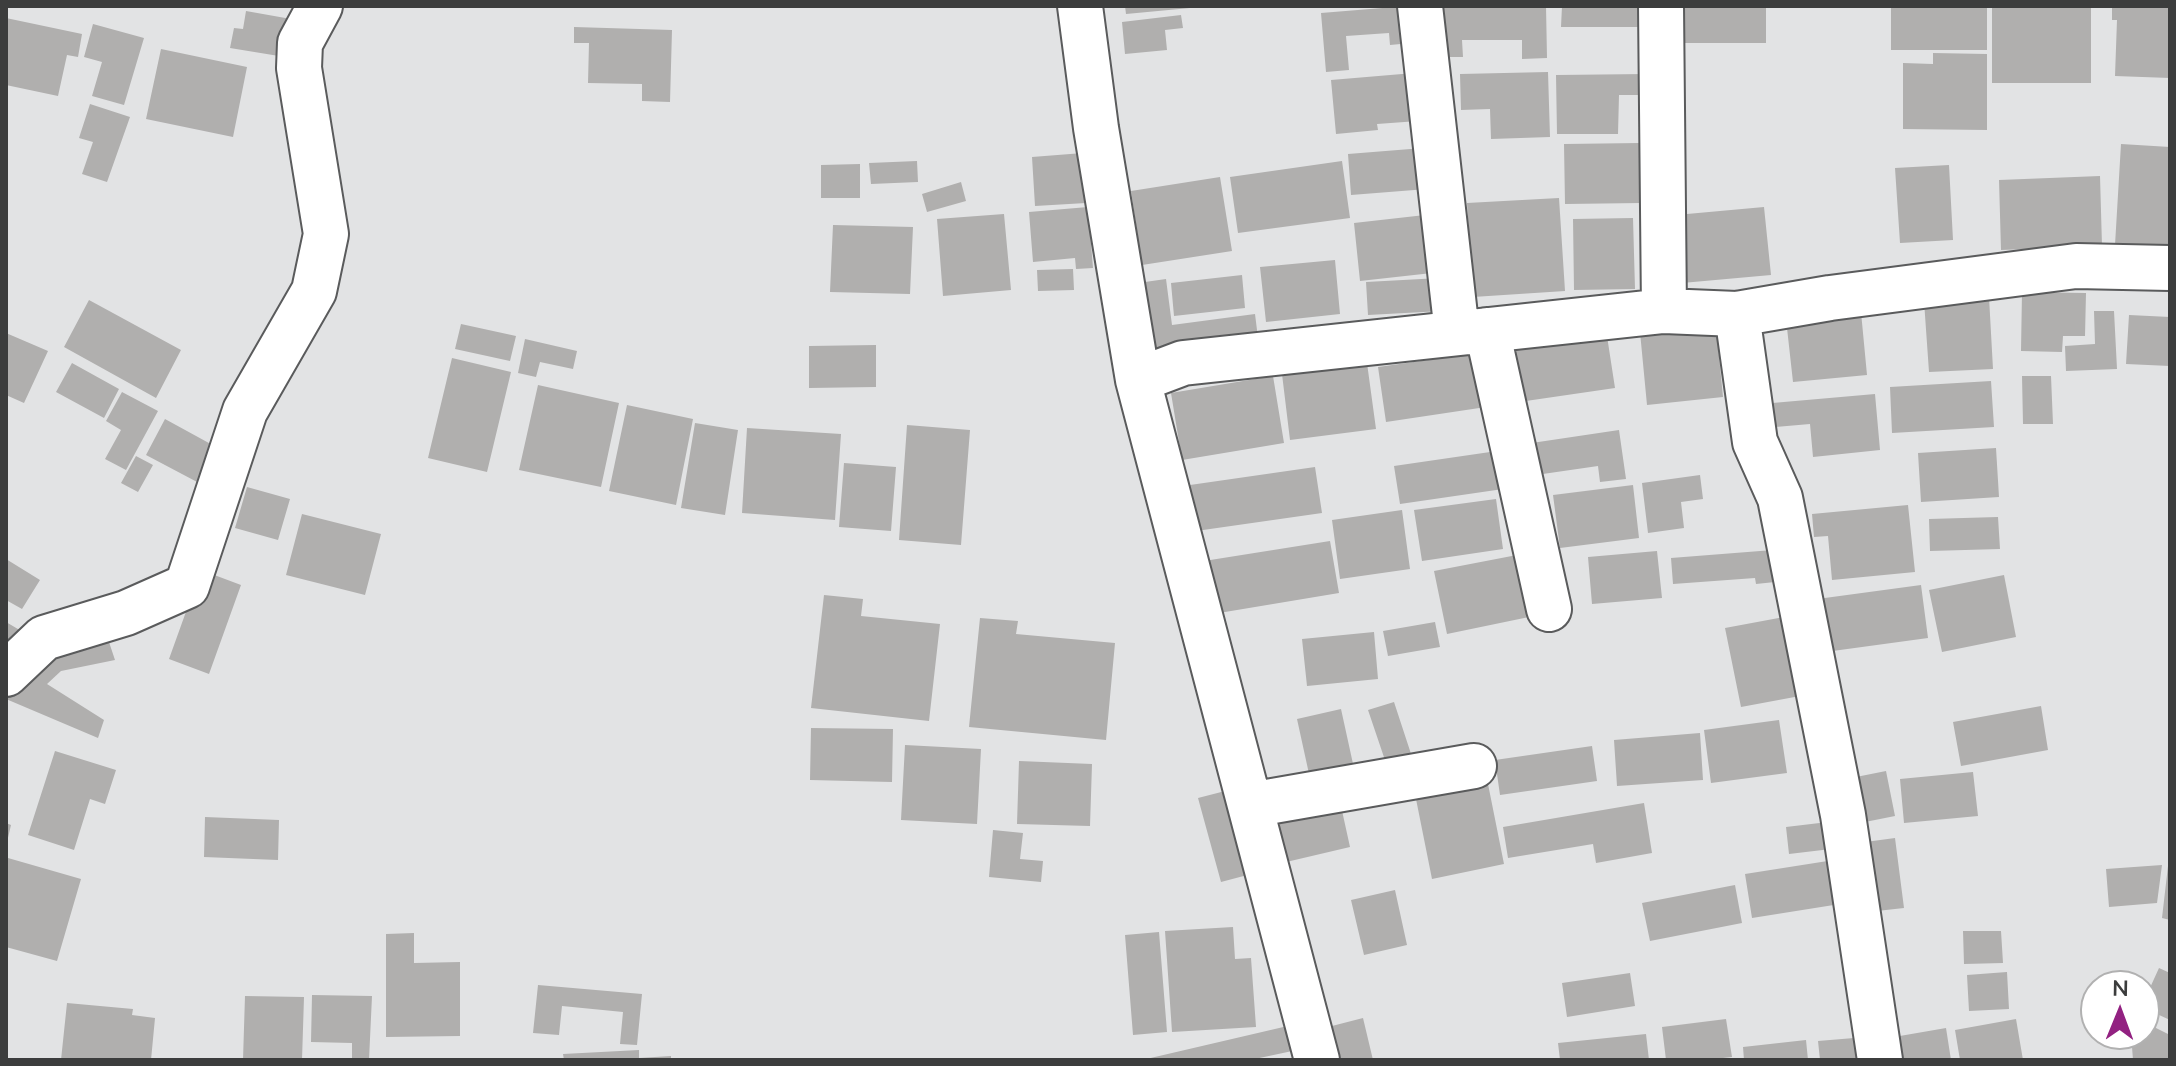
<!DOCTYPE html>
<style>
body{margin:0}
#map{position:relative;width:2176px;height:1066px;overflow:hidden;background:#e2e3e4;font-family:Mulish,sans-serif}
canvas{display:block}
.frame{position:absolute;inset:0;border:8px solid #3c3d3d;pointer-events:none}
.north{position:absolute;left:2080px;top:970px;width:80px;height:80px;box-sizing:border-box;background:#fff;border:2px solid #b1b1b1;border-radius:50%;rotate:1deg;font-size:22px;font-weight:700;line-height:32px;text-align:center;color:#3c3d3d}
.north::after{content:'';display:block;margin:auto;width:28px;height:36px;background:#922181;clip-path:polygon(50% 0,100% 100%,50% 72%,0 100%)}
</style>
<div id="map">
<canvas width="2176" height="1066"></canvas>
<div class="frame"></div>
<div class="north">N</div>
</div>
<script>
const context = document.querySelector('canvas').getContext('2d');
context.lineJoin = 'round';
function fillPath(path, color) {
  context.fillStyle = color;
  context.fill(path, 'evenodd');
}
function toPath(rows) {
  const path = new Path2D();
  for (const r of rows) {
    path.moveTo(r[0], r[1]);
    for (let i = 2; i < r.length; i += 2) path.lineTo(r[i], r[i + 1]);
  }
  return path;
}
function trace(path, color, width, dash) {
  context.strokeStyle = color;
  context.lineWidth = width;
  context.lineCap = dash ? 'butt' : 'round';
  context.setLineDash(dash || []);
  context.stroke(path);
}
const building = toPath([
 [1125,6,1190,6,1190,8,1126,14],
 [1407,6,1411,43,1390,45,1389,33,1346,36,1349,70,1326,72,1321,13],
 [1437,6,1546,6,1547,58,1522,59,1522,40,1462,40,1463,57,1438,57],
 [1562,6,1645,6,1645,27,1561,27],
 [1675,6,1766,6,1766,43,1675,43],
 [1891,6,1987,6,1987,50,1891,50],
 [1992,6,2091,6,2091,83,1992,83],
 [2112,6,2170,6,2170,78,2115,76,2117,20,2112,20],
 [246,11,291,19,285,57,230,48,234,28,243,29],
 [1181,15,1183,28,1165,30,1167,50,1125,54,1122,22],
 [6,18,82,34,78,57,67,55,58,96,6,85,6,51,8,40,6,40],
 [93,24,144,38,124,105,92,96,102,62,84,57],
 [574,27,672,30,670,102,642,101,642,84,588,83,589,43,574,43],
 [161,49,247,67,233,137,146,119],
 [1933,53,1987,54,1987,130,1903,129,1903,63,1933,64],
 [1548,72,1550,137,1491,139,1490,109,1461,110,1460,74],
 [1414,73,1418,121,1377,124,1378,130,1336,134,1331,80],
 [1646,74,1647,95,1619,95,1618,134,1557,134,1556,75],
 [90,104,130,117,107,182,82,174,93,142,79,138],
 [1640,143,1641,203,1565,204,1564,144],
 [2121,144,2170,147,2170,248,2115,245],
 [1423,148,1427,189,1351,195,1348,154],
 [1083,153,1086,203,1035,206,1032,157],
 [917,161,918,182,871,184,869,163],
 [1342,161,1350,218,1238,233,1230,177],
 [860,164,860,198,821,198,821,165],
 [1949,165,1953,240,1900,243,1895,168],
 [2100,176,2102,246,2001,250,1999,180],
 [1220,177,1232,251,1142,265,1131,191],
 [961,182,966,201,927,212,922,194],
 [1559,198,1565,291,1473,297,1467,203],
 [1088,207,1093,268,1076,269,1075,258,1033,262,1029,212],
 [1764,207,1771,275,1682,283,1676,215],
 [1004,214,1011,290,943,296,937,219],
 [1425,215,1432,273,1360,281,1354,223],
 [1633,218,1635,289,1574,290,1573,219],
 [833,225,913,227,910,294,830,292],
 [1335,260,1340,314,1266,322,1260,267],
 [1073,269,1074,290,1038,291,1037,270],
 [1242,275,1245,308,1174,316,1171,283],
 [1440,278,1442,311,1368,315,1366,282],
 [1166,279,1172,325,1255,314,1258,338,1154,351,1145,282],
 [2022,292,2086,293,2085,336,2063,336,2062,352,2021,351],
 [1989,297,1993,369,1929,372,1924,301],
 [89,300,181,350,156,398,64,347],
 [2094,311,2114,311,2117,369,2066,371,2065,346,2095,344],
 [1861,312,1867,375,1793,382,1786,319],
 [2129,315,2170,317,2170,366,2126,364],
 [461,324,516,336,510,361,455,349],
 [1716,325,1723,397,1647,405,1640,332],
 [6,333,48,351,24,403,6,395],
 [1607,336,1615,388,1519,402,1511,350],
 [525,339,577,351,573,369,540,362,536,377,518,373],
 [876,345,876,387,809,388,809,346],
 [1478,353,1486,407,1386,422,1378,367],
 [452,358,511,372,487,472,428,458],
 [72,363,119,389,104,418,56,392],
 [1367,363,1376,429,1290,440,1282,374],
 [1273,376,1284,443,1182,460,1171,393],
 [2022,376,2051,376,2053,424,2023,424],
 [1991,381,1994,427,1892,433,1890,387],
 [538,385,619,403,601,487,519,470],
 [122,392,158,411,126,470,105,459,121,430,106,421],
 [1875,394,1880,450,1813,457,1810,424,1764,428,1761,404],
 [627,405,693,419,676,505,609,491],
 [165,419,218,448,199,483,146,455],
 [695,423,738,430,725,515,681,508],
 [907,425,970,430,961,545,899,540],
 [747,428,841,434,835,520,742,513],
 [1619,430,1626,479,1600,482,1598,466,1529,476,1525,444],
 [1996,448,1999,497,1921,502,1918,453],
 [1497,451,1503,489,1400,504,1394,466],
 [136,456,153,465,138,492,121,483],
 [844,463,896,467,891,531,839,527],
 [1315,467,1322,513,1196,531,1190,485],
 [1700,475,1703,499,1681,502,1684,528,1648,533,1642,483],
 [1633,485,1639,538,1560,548,1553,495],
 [247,487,290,499,278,540,235,528],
 [1496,499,1503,549,1422,561,1414,510],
 [1908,505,1915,572,1832,580,1828,536,1814,537,1812,514],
 [1402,510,1410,569,1340,579,1332,520],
 [302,514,381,534,365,595,286,575],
 [1998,517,2000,549,1930,551,1929,519],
 [1330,541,1339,593,1213,614,1204,561],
 [1773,550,1775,582,1756,584,1755,578,1673,584,1671,558],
 [1657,551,1662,598,1592,604,1588,557],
 [1517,555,1529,617,1447,634,1434,571],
 [6,559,40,580,22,609,6,600],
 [201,570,241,585,209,674,169,659],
 [2004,575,2016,637,1942,652,1929,590],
 [1921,585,1928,638,1818,653,1810,600],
 [824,595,863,599,861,616,940,624,929,721,811,708],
 [1784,617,1800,696,1741,707,1725,628],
 [980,618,1018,621,1016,634,1115,643,1106,740,969,727],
 [6,622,23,632,6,653],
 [1435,622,1440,647,1388,656,1383,631],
 [103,624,115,660,61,671,47,684,104,720,98,738,6,699,6,680],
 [1374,632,1378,679,1307,686,1302,639],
 [1394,702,1414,763,1389,772,1368,710],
 [2041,706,2048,750,1961,766,1953,722],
 [1341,709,1355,773,1311,783,1297,719],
 [1779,720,1787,773,1711,783,1704,730],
 [811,728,893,729,892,782,810,780],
 [1700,733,1703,780,1617,786,1614,740],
 [905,745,981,749,977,824,901,820],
 [1592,746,1597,781,1500,795,1495,760],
 [55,751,116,770,105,804,90,799,74,850,28,835],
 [1019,761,1092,764,1090,826,1017,824],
 [1886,771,1895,816,1860,823,1851,778],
 [1973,772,1978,816,1904,823,1900,779],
 [1487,779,1504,864,1432,879,1415,794],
 [1233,789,1255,873,1221,882,1198,798],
 [1339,797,1350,847,1282,863,1270,812],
 [1644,803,1652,853,1596,863,1593,844,1508,858,1503,827],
 [205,817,279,820,278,860,204,857],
 [1828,822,1831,849,1789,854,1786,827],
 [6,823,11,825,7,842,6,842],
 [993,830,1023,833,1020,859,1043,861,1041,882,989,877],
 [1895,838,1904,908,1868,912,1858,843],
 [8,858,81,879,57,961,6,947,6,865],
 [1834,860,1840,904,1752,918,1745,874],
 [2162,865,2157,903,2109,907,2106,869],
 [2168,866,2170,866,2170,920,2162,918],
 [1735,885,1742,923,1650,941,1642,903],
 [1395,890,1407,945,1364,955,1351,900],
 [1233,927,1235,959,1251,958,1256,1027,1172,1032,1165,931],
 [1963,931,2001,931,2003,963,1964,964],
 [1159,932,1167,1032,1133,1035,1125,935],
 [414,933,414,963,460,962,460,1036,386,1037,386,934],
 [2159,968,2170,973,2170,1020,2144,1008,2144,1001],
 [2007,972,2009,1009,1969,1011,1967,975],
 [1630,973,1635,1006,1567,1017,1562,983],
 [538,985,642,994,637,1045,620,1044,623,1012,562,1006,559,1035,533,1033],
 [312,995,372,996,369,1060,352,1060,352,1043,311,1042],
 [245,996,304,997,302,1060,243,1060],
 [67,1003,133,1009,132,1015,155,1018,151,1060,61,1060],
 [1363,1018,1373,1060,1341,1060,1332,1026],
 [1726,1019,1732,1057,1705,1060,1666,1060,1662,1027],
 [2016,1019,2023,1060,1960,1060,1955,1030],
 [2144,1022,2170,1035,2170,1060,2133,1060,2131,1034,2144,1034],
 [1292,1025,1297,1050,1250,1060,1142,1060],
 [1946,1028,1951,1060,1898,1060,1894,1037],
 [1646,1034,1649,1060,1560,1060,1558,1043],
 [1866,1037,1868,1060,1820,1060,1818,1041],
 [1806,1040,1808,1060,1744,1060,1743,1047],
 [639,1050,639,1058,671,1056,671,1060,564,1060,563,1054]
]);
const minor = toPath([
 [1080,6,1096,128,1138,380,1317,1060],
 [1420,6,1457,333],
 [1661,6,1664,311],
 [1737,314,1755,442,1780,498,1843,815,1880,1060],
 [1487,330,1549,609],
 [1138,380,1183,363,1664,311,1737,314,1830,298,2076,266,2170,268],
 [6,674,44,638,126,613,187,586,245,411,314,291,326,234,299,68,300,43,320,6],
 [1250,805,1474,766]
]);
fillPath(building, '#b0afae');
trace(minor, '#5a5b5c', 48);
trace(minor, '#fff', 44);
</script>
